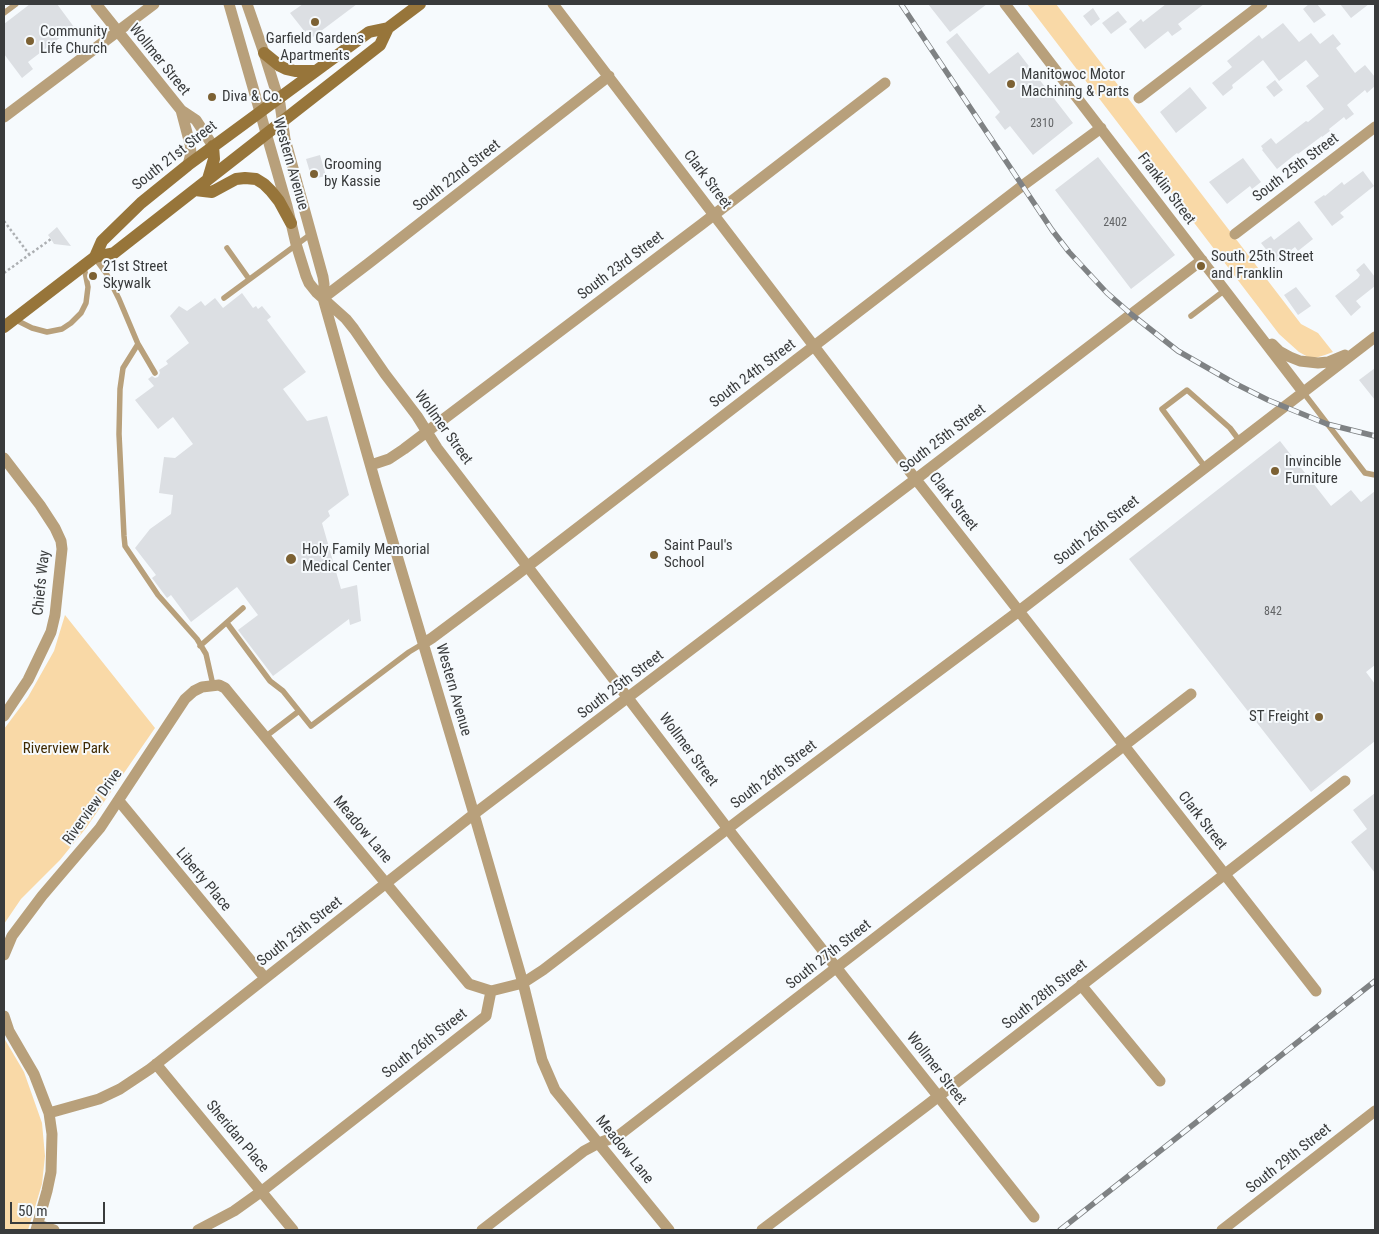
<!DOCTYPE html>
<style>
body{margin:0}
#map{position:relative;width:1379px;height:1234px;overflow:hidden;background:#f6fafd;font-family:"Roboto Condensed",sans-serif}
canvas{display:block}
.frame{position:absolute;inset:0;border:5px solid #393b3c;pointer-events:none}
.scale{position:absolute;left:10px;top:1202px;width:95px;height:22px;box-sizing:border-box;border:2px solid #393b3c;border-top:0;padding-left:6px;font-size:15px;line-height:18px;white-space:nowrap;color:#393b3c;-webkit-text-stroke:4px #f6fafd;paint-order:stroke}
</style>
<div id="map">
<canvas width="1379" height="1234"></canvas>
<div class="frame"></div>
<div class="scale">50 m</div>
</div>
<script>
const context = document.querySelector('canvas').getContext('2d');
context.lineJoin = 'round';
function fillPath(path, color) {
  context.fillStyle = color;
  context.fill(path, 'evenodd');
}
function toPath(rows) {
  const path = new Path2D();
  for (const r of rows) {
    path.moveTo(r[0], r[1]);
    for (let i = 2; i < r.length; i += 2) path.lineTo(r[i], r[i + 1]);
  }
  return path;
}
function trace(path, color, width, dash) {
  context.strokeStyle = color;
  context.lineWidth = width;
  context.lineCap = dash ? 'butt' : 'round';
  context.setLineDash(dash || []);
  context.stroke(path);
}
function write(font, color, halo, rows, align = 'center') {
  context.font = font + ' "Roboto Condensed",sans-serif';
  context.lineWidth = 4;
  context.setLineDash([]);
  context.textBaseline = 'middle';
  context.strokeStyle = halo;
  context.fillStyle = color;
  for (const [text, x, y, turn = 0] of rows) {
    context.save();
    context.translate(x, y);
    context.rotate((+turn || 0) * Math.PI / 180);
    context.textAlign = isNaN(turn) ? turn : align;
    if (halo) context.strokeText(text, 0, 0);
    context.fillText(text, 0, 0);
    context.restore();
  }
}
const green = toPath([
 [1027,4,1056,4,1301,324,1318,333,1333,352,1325,355,1315,358,1308,357,1299,352,1279,334],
 [65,615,155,728,86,828,60,860,21,899,4,924,4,729,28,697,54,651],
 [4,1038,24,1072,42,1123,45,1156,42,1184,28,1230,4,1230]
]);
const building = toPath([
 [30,4,57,4,74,27,28,62,33,69,22,78,4,54,4,24],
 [303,4,357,4,313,37,307,30,305,32,290,13],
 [928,4,987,4,950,32],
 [1166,4,1204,4,1178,24,1182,29,1172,36,1168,31,1145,49,1129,29,1141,19,1143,22],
 [1309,4,1317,4,1326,15,1314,23,1303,9],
 [1340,4,1369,4,1351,18],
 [1093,8,1100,19,1091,26,1083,16],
 [1118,11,1127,22,1111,34,1102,23],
 [1283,23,1299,42,1311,33,1320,44,1333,34,1341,44,1336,48,1355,73,1365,65,1375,77,1375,86,1367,93,1365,90,1347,105,1354,114,1346,120,1344,117,1329,129,1330,131,1322,137,1322,136,1298,154,1297,153,1277,169,1262,150,1263,149,1261,146,1271,138,1276,144,1306,121,1308,122,1324,109,1306,86,1319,76,1306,60,1279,81,1263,60,1232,85,1233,88,1223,96,1212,83,1232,67,1227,61,1259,35,1262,39],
 [957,33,989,74,1018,52,1073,123,1033,155,1010,126,1005,130,995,117,1000,112,946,42],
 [1275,80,1283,90,1274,97,1266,87],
 [1190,87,1207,108,1176,133,1160,112],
 [320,155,326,176,312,179,306,159],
 [1098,157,1175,255,1131,289,1055,190],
 [1243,158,1261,182,1252,189,1250,186,1227,204,1209,182],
 [1363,171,1374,186,1340,213,1344,217,1332,226,1314,202,1324,195,1325,196,1342,182,1344,185],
 [1299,221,1313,239,1298,251,1295,247,1276,262,1261,243,1271,236,1274,240],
 [57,227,62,234,71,246,54,244,51,239,48,235],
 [1364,263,1375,277,1375,286,1356,301,1361,307,1351,316,1335,296,1358,278,1360,275,1356,270],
 [1296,287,1311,306,1298,315,1284,295],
 [242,293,253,308,256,306,258,309,262,306,271,317,267,320,306,372,283,389,307,421,327,416,349,495,328,511,330,516,322,523,341,589,357,585,361,621,350,625,349,619,273,676,238,630,258,615,237,587,191,622,171,595,167,598,152,578,156,575,135,548,150,529,171,514,173,495,159,493,164,457,175,458,193,444,173,417,158,429,135,400,154,386,148,379,152,376,155,378,158,377,160,373,159,370,168,364,166,361,189,343,170,316,179,306,187,311,201,301,205,306,215,298,223,308],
 [1375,368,1375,400,1359,380],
 [1280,441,1331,506,1351,490,1361,502,1375,491,1375,665,1366,672,1375,684,1375,741,1311,792,1129,559],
 [1375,793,1375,873,1351,842,1367,829,1353,810]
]);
const path = toPath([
 [4,221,29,254],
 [4,273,51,239]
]);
const service = toPath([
 [4,13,16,4],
 [227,248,249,279],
 [95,258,106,273,119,299,138,344,155,373],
 [224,298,311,234],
 [1191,316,1225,290],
 [14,319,32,328,47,332,62,329,71,323,81,313,86,303,88,287,84,267],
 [138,344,123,368,120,389,119,434,124,536,125,546,158,595,197,639,206,654,213,685],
 [1303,392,1365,473,1375,475],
 [1205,467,1162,409,1187,390,1230,428,1239,440],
 [227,623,270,681,283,691,299,711],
 [200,646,243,608],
 [265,737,299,711,311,726,409,652,424,643]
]);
const minor = toPath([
 [96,4,181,110,196,120,213,146],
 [229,4,287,206,296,244,306,276,309,283,317,293,346,319,354,329,385,374,417,416,437,448,728,829,846,980,1034,1217],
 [247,4,264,53,280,104,285,139,323,277,324,284,323,298,376,485,474,814,523,983,542,1060,555,1090,669,1230],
 [553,4,907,468,1316,991],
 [1005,4,1303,392],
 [1139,98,1262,4],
 [181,110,190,144,191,153,188,165],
 [4,117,154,4],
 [1235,234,1375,127],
 [323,298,369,263,609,76],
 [1272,344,1279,351,1290,357,1300,361,1318,363,1328,362,1345,355],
 [4,458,40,505,55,528,61,541,62,549,55,615,51,632,28,680,4,716],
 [371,465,389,459,404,449,702,224,885,83],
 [424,643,432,638,515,576,1022,186,1101,128],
 [119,801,265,978],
 [4,955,12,936,42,896,100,828,185,699,194,691,202,687,219,685,225,688,229,693,469,984,491,991],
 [1081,985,1160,1081],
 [4,1016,9,1031,34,1074,49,1113,52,1134,51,1172,47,1191,36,1230],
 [156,1064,293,1230],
 [49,1113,99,1099,120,1089,150,1069,474,814,916,479,1202,260],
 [38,1225,54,1230],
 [198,1230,234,1211,262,1191,486,1016,491,991,523,983,543,970,743,817,1019,611,1375,337],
 [482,1230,584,1151,599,1143,618,1136,1191,694],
 [762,1230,926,1106,1345,781],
 [1222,1230,1375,1111]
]);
const secondary = toPath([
 [264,53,280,66,286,69,295,71,316,71],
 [208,179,214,159,213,146],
 [195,190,212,192,236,179,245,178,256,179,264,184,271,191,279,201,291,223],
 [95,257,114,253,380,45,388,28],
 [4,327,95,257,102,241,141,203,188,165,369,32,388,28,420,4]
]);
const rail = toPath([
 [901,4,1052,230,1069,252,1107,293,1131,314,1178,351,1234,383,1268,400,1327,424,1375,436],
 [1060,1230,1375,981]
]);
const markers = [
 [315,22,5,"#7c6133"],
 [30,41,5,"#7c6133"],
 [1011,84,5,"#7c6133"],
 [212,97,5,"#7c6133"],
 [314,174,5,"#7c6133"],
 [1201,266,5,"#7c6133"],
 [93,276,5,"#7c6133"],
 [1275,471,5,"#7c6133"],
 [654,555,5,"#7c6133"],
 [291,559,6,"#7c6133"],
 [1319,717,5,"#7c6133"]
];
const numberNames = [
 ["2310",1042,124],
 ["2402",1115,223],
 ["842",1273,612]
];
const poiNames = [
 ["Community",40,32],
 ["Life Church",40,49],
 ["Garfield Gardens",315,39,"center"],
 ["Apartments",315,56,"center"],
 ["Manitowoc Motor",1021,75],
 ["Machining & Parts",1021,92],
 ["Diva & Co.",222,97],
 ["Grooming",324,165],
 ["by Kassie",324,182],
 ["South 25th Street",1211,257],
 ["and Franklin",1211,274],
 ["21st Street",103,267],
 ["Skywalk",103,284],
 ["Invincible",1285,462],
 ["Furniture",1285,479],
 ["Saint Paul's",664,546],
 ["School",664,563],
 ["Holy Family Memorial",302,550],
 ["Medical Center",302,567],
 ["ST Freight",1309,717,"right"]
];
const streetNames = [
 ["Wollmer Street",159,60,51],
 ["South 21st Street",175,156,-38],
 ["Western Avenue",290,164,74],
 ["South 25th Street",1296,168,-37],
 ["South 22nd Street",457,176,-38],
 ["Clark Street",707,180,53],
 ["Franklin Street",1166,189,53],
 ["South 23rd Street",621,266,-37],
 ["South 24th Street",753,374,-37],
 ["Wollmer Street",443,428,54],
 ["South 25th Street",943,439,-37],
 ["Clark Street",953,502,52],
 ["South 26th Street",1097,531,-38],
 ["Chiefs Way",42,583,-84],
 ["South 25th Street",621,685,-37],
 ["Western Avenue",453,690,74],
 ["Wollmer Street",688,750,53],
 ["South 26th Street",774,775,-37],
 ["Riverview Drive",93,807,-54],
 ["Clark Street",1202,821,52],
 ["Meadow Lane",362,830,50],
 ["Liberty Place",203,880,50],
 ["South 25th Street",300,932,-38],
 ["South 27th Street",829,955,-38],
 ["South 28th Street",1045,995,-38],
 ["South 26th Street",425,1044,-38],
 ["Wollmer Street",936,1069,52],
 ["Sheridan Place",237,1137,50],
 ["Meadow Lane",624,1150,51],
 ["South 29th Street",1289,1159,-38]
];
const parkNames = [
 ["Riverview Park",66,749]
];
fillPath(green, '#f9d9a7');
fillPath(building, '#dcdfe3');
trace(path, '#acafb2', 2.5, [2.5, 2.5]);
trace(service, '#b8a07b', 5.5);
trace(minor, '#b8a07b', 11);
trace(secondary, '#97753a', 12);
trace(rail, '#7f8284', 5.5);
trace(rail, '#f6fafd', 4, [11]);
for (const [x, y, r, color] of markers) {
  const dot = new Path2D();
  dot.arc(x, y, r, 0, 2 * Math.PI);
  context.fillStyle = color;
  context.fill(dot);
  trace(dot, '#f6fafd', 2);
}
write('12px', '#626466', null, numberNames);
write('15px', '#393b3c', '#f6fafd', poiNames, 'left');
write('15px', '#393b3c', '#f6fafd', streetNames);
write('15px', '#3f2900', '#f6fafd', parkNames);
</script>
